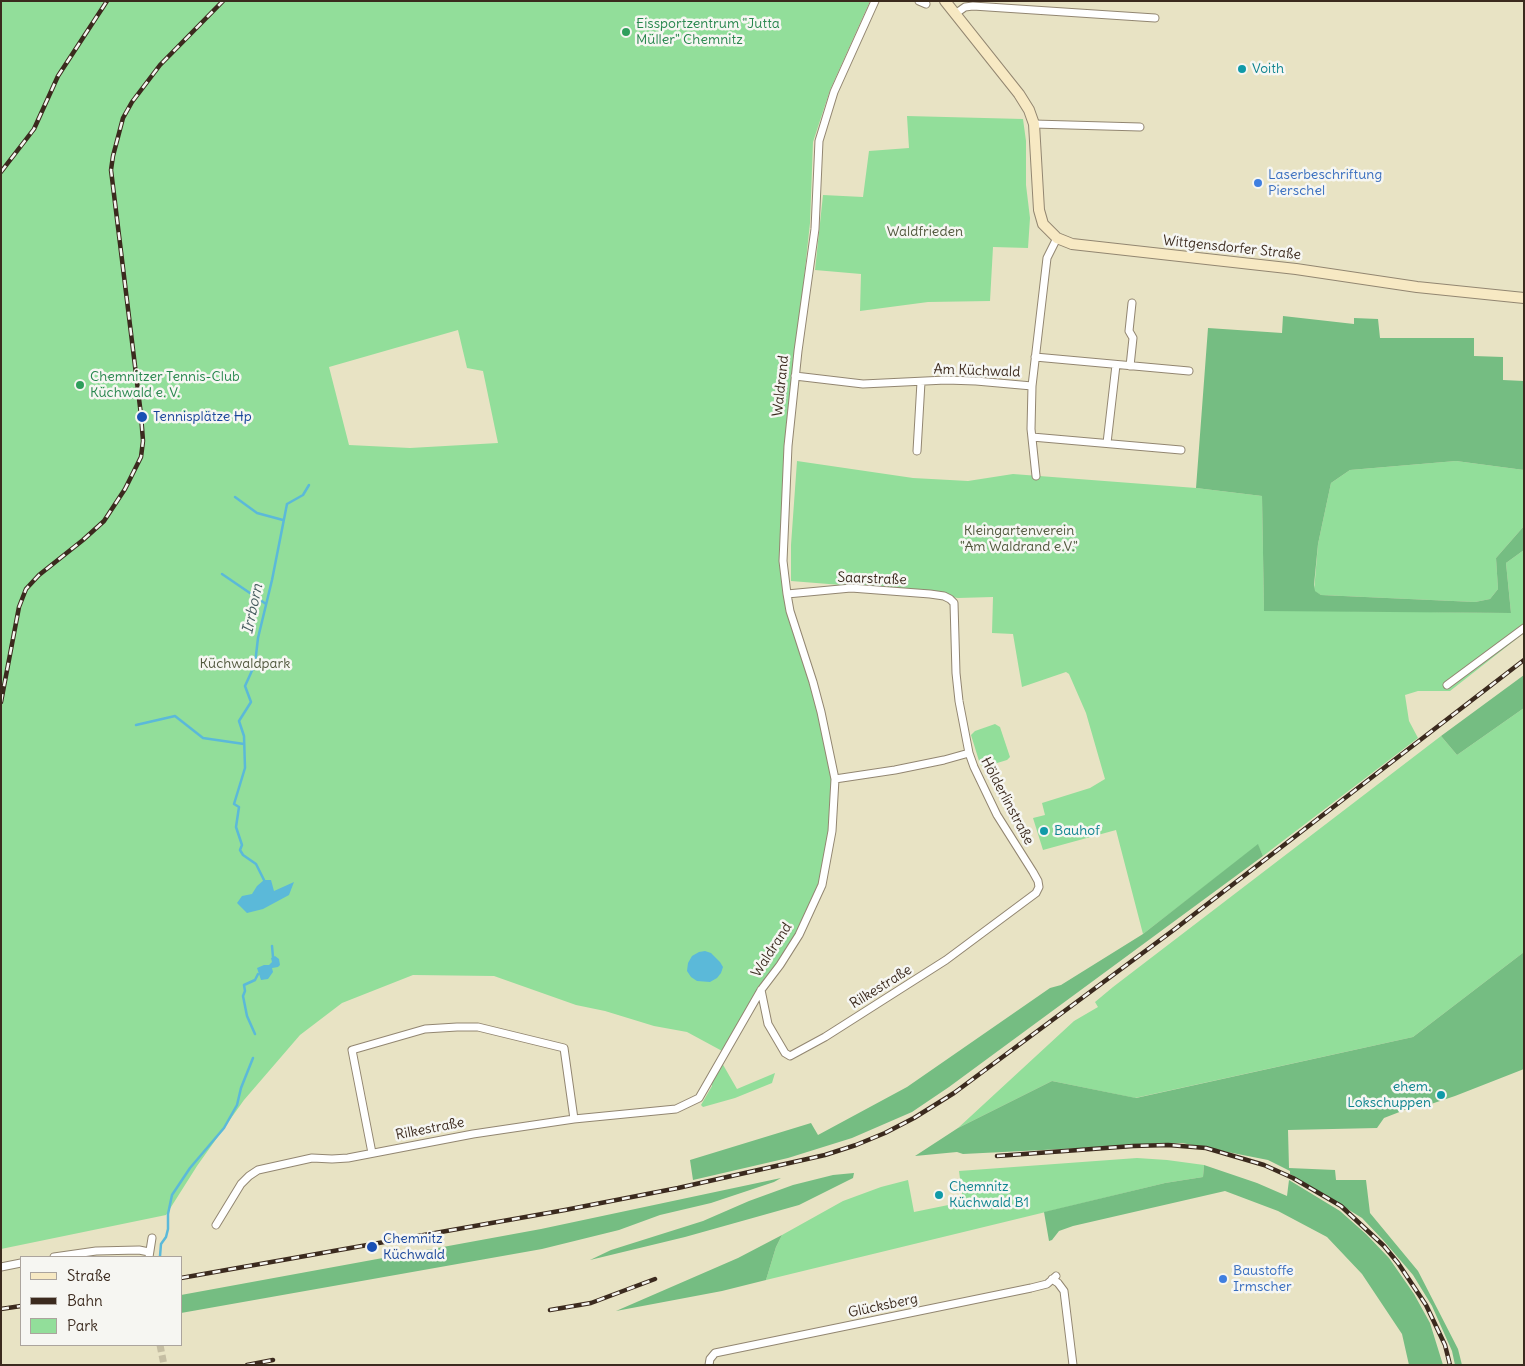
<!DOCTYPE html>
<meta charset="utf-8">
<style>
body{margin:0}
#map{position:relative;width:1525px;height:1366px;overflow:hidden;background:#e8e3c4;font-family:Delius,sans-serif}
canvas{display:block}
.frame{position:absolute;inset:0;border:2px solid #3b2a1e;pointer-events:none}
.legend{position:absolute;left:20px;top:1256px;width:162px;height:90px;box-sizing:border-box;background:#f6f6f2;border:1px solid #aba49d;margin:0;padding:6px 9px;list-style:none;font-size:15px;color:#3b2a1e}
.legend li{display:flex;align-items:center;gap:10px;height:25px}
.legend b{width:25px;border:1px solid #aba49d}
</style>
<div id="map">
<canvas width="1525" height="1366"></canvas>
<div class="frame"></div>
<ul class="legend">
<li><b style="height:6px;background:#f7e9c3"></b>Straße</li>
<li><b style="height:6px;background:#3b2a1e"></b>Bahn</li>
<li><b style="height:14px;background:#92de9a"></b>Park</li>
</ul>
</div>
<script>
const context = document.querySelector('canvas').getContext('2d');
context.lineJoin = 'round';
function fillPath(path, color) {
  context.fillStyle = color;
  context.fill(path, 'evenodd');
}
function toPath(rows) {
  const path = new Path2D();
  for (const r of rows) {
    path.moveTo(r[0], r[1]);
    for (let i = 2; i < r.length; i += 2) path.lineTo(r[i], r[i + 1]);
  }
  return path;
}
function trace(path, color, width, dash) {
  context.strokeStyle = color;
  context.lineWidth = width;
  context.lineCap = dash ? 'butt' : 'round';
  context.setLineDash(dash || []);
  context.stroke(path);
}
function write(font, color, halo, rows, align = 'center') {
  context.font = font + ' Delius,sans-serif';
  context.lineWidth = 5;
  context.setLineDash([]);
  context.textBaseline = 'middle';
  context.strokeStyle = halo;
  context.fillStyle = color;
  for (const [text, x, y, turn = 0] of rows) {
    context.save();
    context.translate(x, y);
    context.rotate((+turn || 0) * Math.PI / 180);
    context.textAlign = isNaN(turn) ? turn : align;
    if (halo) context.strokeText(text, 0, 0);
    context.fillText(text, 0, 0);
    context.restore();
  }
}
const green = toPath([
 [1,1,870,1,830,90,813,142,810,223,786,445,779,560,787,610,812,682,833,777,829,829,819,885,796,934,724,1052,687,1032,654,1026,605,1011,576,1005,494,976,413,975,342,1003,300,1035,244,1100,197,1166,166,1215,1,1249],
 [458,330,467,368,483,371,498,443,410,448,349,445,329,367],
 [907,116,1023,119,1026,141,1026,185,1030,218,1028,248,993,247,990,301,928,302,860,311,861,274,815,270,823,195,863,197,869,151,909,148],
 [797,461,913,478,968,481,1013,474,1196,488,1262,496,1264,610,1511,613,1506,563,1524,550,1524,633,1450,691,1418,691,1405,695,1409,721,1418,738,1263,856,1258,845,1143,934,1116,830,1043,850,1033,818,1045,815,1042,803,1090,788,1105,779,1086,713,1069,674,1066,672,1022,687,1013,634,992,633,993,597,958,598,904,590,791,581,791,545],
 [1456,461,1524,470,1524,526,1496,558,1498,589,1490,599,1475,602,1321,595,1314,591,1318,544,1331,483,1350,470],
 [1524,708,1524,952,1413,1037,1135,1098,1052,1081,958,1128,1074,1021,1098,1007,1095,1002,1113,987,1441,736,1457,755],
 [995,724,1000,727,1010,757,1007,760,984,767,980,764,971,735,975,731],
 [722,1063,737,1089,775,1073,772,1083,735,1098,703,1107,701,1105,712,1086,712,1081],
 [1137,1158,1167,1160,1204,1165,1203,1177,1165,1183,766,1280,776,1247,782,1235,843,1201,881,1187,908,1180,914,1212,963,1202,959,1171]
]);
const forest = toPath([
 [1283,316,1354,324,1354,318,1378,319,1380,338,1474,338,1474,356,1503,357,1503,380,1524,381,1524,470,1456,461,1350,470,1331,483,1318,544,1314,585,1315,591,1321,595,1475,602,1490,599,1498,589,1496,558,1524,526,1524,550,1506,563,1511,613,1264,611,1262,496,1196,488,1208,328,1282,333],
 [1524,675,1524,708,1457,755,1441,736],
 [1258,844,1263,856,949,1087,912,1112,852,1138,788,1158,693,1180,690,1160,811,1123,818,1135,907,1087,1050,988,1061,985,1143,934],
 [1524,952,1524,1069,1455,1096,1431,1104,1420,1104,1384,1118,1377,1128,1288,1130,1289,1168,1335,1170,1336,1180,1366,1180,1370,1213,1418,1271,1458,1349,1462,1365,1455,1365,1452,1351,1432,1306,1413,1275,1383,1240,1362,1218,1290,1174,1290,1171,1268,1160,1182,1143,963,1154,957,1152,915,1156,958,1128,1052,1081,1136,1098,1413,1037],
 [1204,1165,1257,1183,1287,1196,1289,1180,1340,1211,1366,1234,1389,1258,1414,1294,1430,1323,1443,1365,1409,1365,1402,1334,1362,1274,1327,1237,1278,1211,1225,1191,1073,1226,1059,1231,1052,1240,1049,1241,1044,1212,1165,1183,1203,1177],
 [854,1173,853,1178,799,1205,685,1237,590,1260,611,1250,703,1221,749,1201,793,1185,833,1175],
 [781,1178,774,1182,711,1203,660,1215,619,1230,542,1249,181,1313,181,1295,541,1229],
 [782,1235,776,1247,766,1280,722,1291,616,1311,738,1258]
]);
const water = toPath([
 [264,880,271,880,274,891,294,882,289,895,263,909,247,913,237,903,242,896,252,894,257,886],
 [705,951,711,953,720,962,723,967,721,973,717,978,710,982,697,981,691,977,687,971,688,963,692,956,699,952],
 [275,956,279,959,280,965,278,967,272,968,273,972,268,979,261,980,257,968,264,965,269,965,272,962,271,958]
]);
const stream = toPath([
 [235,497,257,513,283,520],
 [222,574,266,604],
 [136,725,175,716,203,738,244,744],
 [264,880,256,864,243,855,240,850,242,845,236,827,239,807,234,804,245,768,244,736,239,721,251,702,245,686,255,664,258,638,272,580,287,504,303,495,309,485],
 [272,946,273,957],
 [255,1034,247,1016,243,996,245,991,244,985,255,980,258,974],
 [160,1256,161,1244,166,1237,168,1229,168,1214,172,1195,190,1168,224,1128,237,1105,241,1088,253,1058]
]);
const streetTunnel = toPath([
 [160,1345,164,1365]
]);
const street = toPath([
 [919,1,926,4],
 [955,14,965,7,973,6,1155,18],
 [1034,124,1140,127],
 [1035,357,1189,371],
 [1130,366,1133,338,1129,331,1132,303],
 [795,376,863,384,946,380,976,381,1032,386],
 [1032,437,1181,450],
 [1107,443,1116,365],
 [917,451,921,382],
 [1036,476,1031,429,1032,386,1047,258,1057,238],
 [1447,685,1524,628],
 [835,779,895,770,944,760,969,753],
 [761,990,768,1024,785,1053,790,1056,825,1037,946,960,1036,893,1039,887,1038,881,1033,872,997,815,974,767,969,753,959,701,956,673,954,603,950,599,944,596,930,594,851,588,787,594],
 [372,1153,352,1050,425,1029,457,1027,478,1027,564,1048,574,1119],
 [216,1225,241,1184,249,1176,258,1170,312,1158,332,1159,348,1158,473,1134,574,1119,676,1109,699,1098,761,990,780,965,799,935,822,885,832,831,835,779,821,712,813,682,790,611,787,594,783,561,788,446,798,351,815,229,819,141,834,92,875,1],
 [54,1257,96,1251,139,1250,149,1252],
 [149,1257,152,1238],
 [1,1267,21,1263],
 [1052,1279,1058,1283,1064,1291,1073,1365],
 [709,1365,710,1359,715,1353,1031,1288,1047,1284,1056,1276]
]);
const secondary = toPath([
 [945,1,1019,94,1029,110,1034,124,1039,210,1043,224,1057,238,1072,244,1296,269,1417,287,1524,298]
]);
const rail = toPath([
 [1,172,34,129,58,76,107,1],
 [1,702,19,607,26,589,39,575,83,540,104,521,125,489,141,457,143,441,141,415,111,170,113,156,123,118,132,102,160,65,223,1],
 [997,1156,1133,1146,1168,1145,1206,1148,1264,1165,1293,1178,1341,1206,1384,1246,1398,1263,1426,1305,1445,1345,1450,1365],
 [181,1278,565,1210,678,1188,825,1155,856,1145,885,1133,914,1118,954,1093,1175,929,1524,660],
 [1,1309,21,1306],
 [550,1310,591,1303,655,1279],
 [247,1365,273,1360]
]);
const markers = [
 [626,32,5,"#2e9e5b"],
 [1242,69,5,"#0f9aa8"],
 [1258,183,5,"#3f7fe0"],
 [80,385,5,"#2e9e5b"],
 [142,417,6,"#1a4fb4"],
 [1044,831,5,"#0f9aa8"],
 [1441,1095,5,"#0f9aa8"],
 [939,1195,5,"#0f9aa8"],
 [372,1247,6,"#1a4fb4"],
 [1223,1279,5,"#3f7fe0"]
];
const leisureNames = [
 ["Eissportzentrum \"Jutta",636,24],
 ["Müller\" Chemnitz",636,40],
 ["Chemnitzer Tennis-Club",90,377],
 ["Küchwald e. V.",90,393]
];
const cultureNames = [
 ["Voith",1252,69],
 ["Bauhof",1054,831],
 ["ehem.",1431,1087,"right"],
 ["Lokschuppen",1431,1103,"right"],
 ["Chemnitz",949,1187],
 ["Küchwald B1",949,1203]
];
const shopNames = [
 ["Laserbeschriftung",1268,175],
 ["Pierschel",1268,191],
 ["Baustoffe",1233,1271],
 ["Irmscher",1233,1287]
];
const parkNames = [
 ["Waldfrieden",925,232],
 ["Kleingartenverein",1019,531],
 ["\"Am Waldrand e.V.\"",1019,547],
 ["Küchwaldpark",245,664]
];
const streetNames = [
 ["Wittgensdorfer Straße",1232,248,6],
 ["Am Küchwald",977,371,2],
 ["Waldrand",781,386,-84],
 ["Saarstraße",872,579,2],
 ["Hölderlinstraße",1007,801,62],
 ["Waldrand",772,950,-57],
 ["Rilkestraße",881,987,-32],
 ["Rilkestraße",430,1129,-11],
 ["Glücksberg",883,1306,-12]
];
const transitNames = [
 ["Tennisplätze Hp",153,417],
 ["Chemnitz",383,1239],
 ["Küchwald",383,1255]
];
const waterNames = [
 ["Irrborn",253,609,-78]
];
fillPath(green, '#92de9a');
fillPath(forest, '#75bd82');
fillPath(water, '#5bb9d9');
trace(stream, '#5bb9d9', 2.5);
trace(streetTunnel, '#c5bea3', 7, [7, 3.5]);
trace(street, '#928671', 9);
trace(secondary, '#928671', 12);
trace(street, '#fff', 7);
trace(secondary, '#f7e9c3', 10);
trace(rail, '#3b2a1e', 4.5);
trace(rail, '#f6f6f2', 2.5, [8]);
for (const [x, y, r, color] of markers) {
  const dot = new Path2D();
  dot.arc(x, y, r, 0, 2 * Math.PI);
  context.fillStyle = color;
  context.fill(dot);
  trace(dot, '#f6f6f2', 2);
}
write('14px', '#27864d', '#f6f6f2', leisureNames, 'left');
write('14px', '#0d838f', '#f6f6f2', cultureNames, 'left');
write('14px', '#366cbe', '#f6f6f2', shopNames, 'left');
write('14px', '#51573d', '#f6f6f2', parkNames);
write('14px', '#3b2a1e', '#f6f6f2', streetNames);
write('14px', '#164399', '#f6f6f2', transitNames, 'left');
write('italic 15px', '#465c5f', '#f6f6f2', waterNames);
</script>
